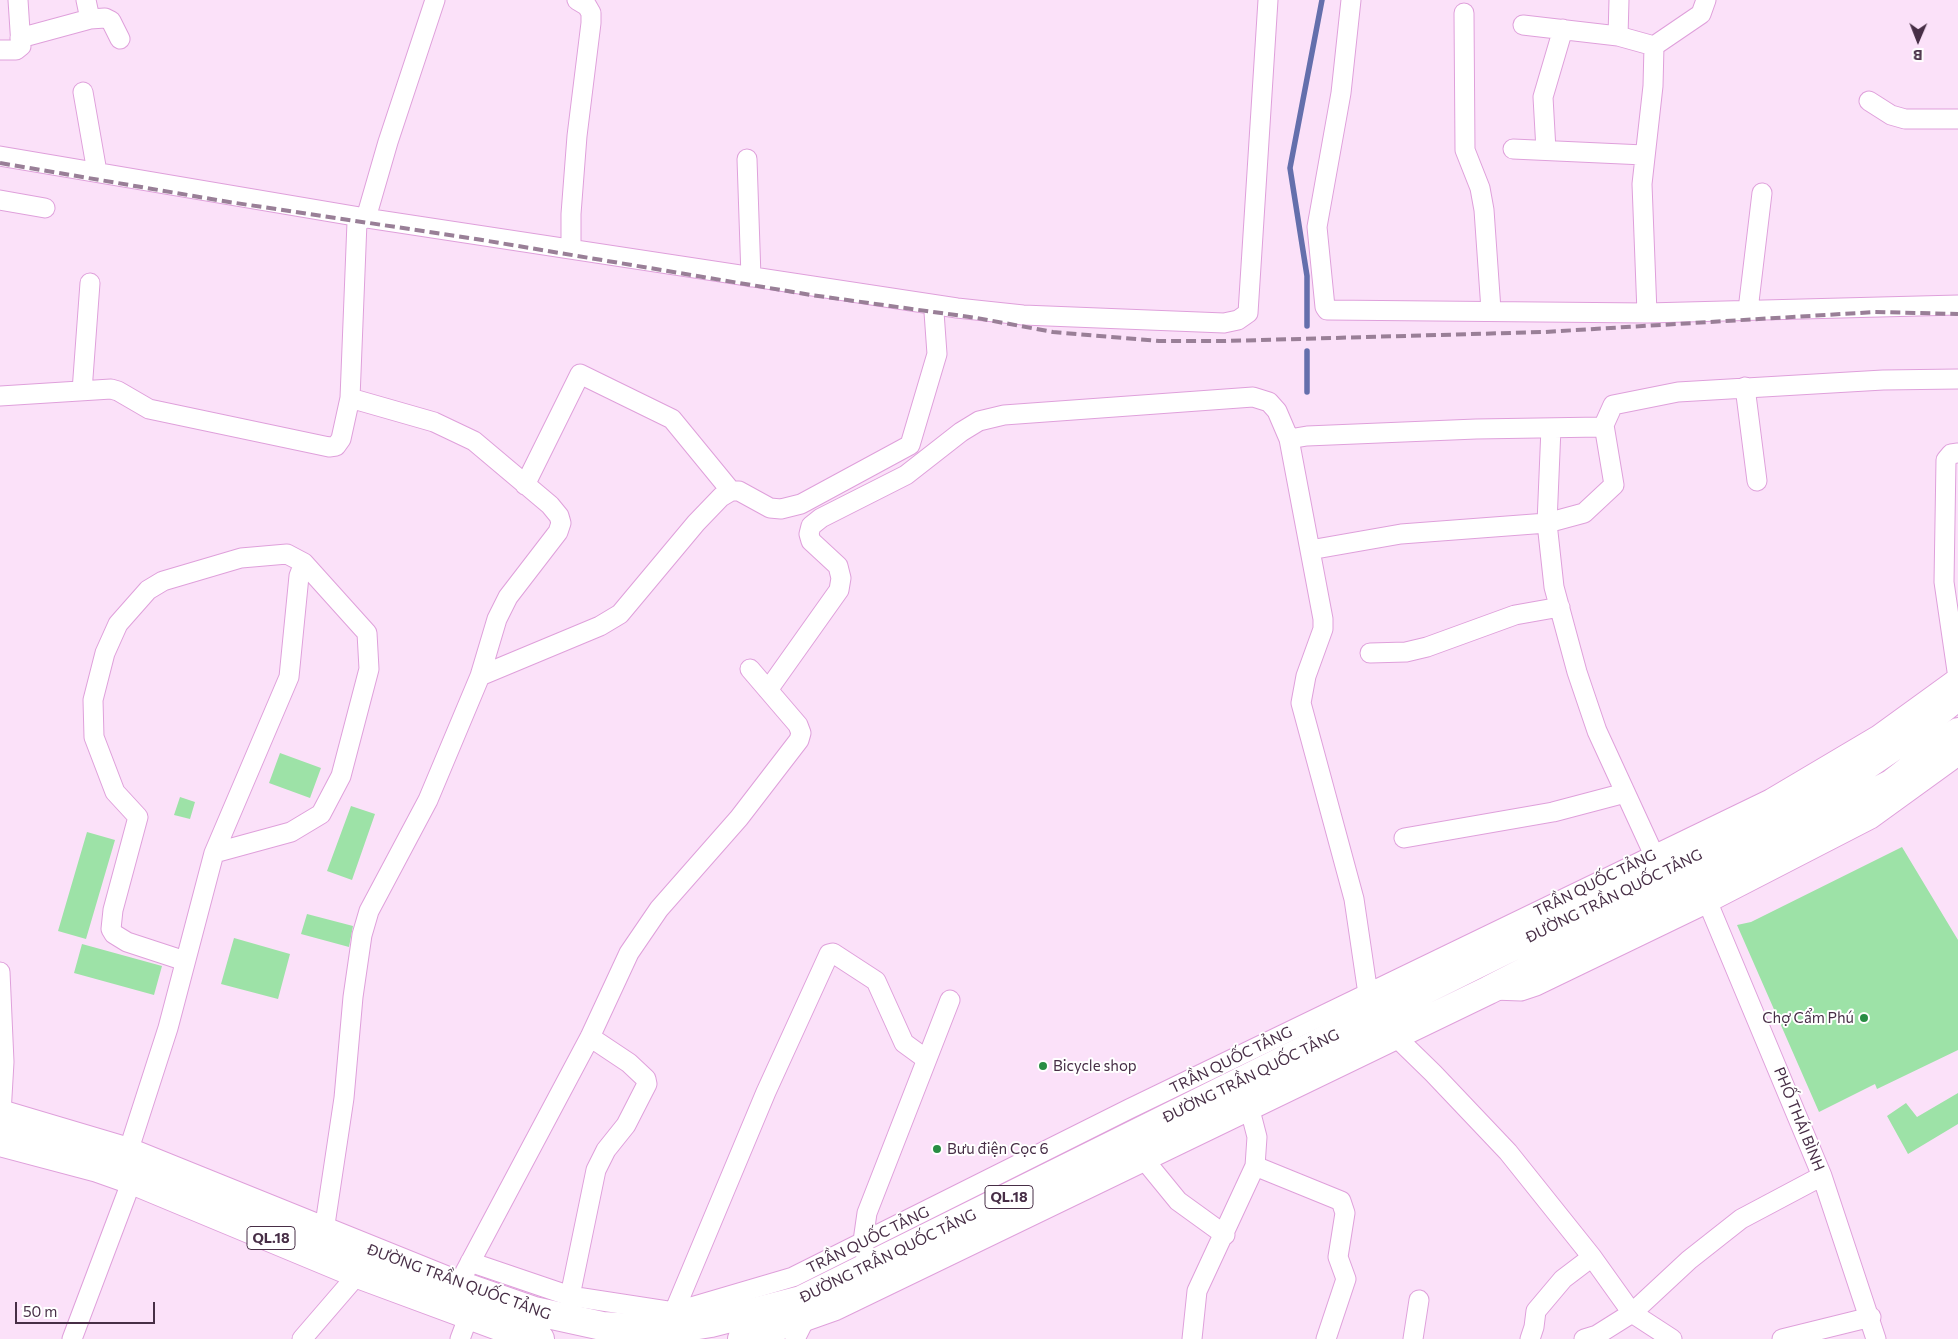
<!DOCTYPE html>
<meta charset="utf-8">
<style>
body{margin:0}
#map{position:relative;width:1958px;height:1339px;overflow:hidden;background:#fbe1f9;font-family:Commissioner,sans-serif}
canvas{display:block}
.north{position:absolute;left:1893px;top:15px;width:50px;height:50px;-webkit-text-stroke:4px #fff;paint-order:stroke;rotate:181deg;font-size:14px;font-weight:700;line-height:20px;text-align:center;color:#472e46}
.north::after{content:'';display:block;margin:auto;width:18px;height:22px;background:#472e46;clip-path:polygon(50% 0,100% 100%,50% 72%,0 100%)}
.scale{position:absolute;left:15px;top:1302px;width:140px;height:22px;box-sizing:border-box;border:2px solid #472e46;border-top:0;padding-left:6px;font-size:15px;line-height:18px;white-space:nowrap;color:#472e46;-webkit-text-stroke:4px #fff;paint-order:stroke}
</style>
<div id="map">
<canvas width="1958" height="1339"></canvas>
<div class="north">B</div>
<div class="scale">50 m</div>
</div>
<script>
const context = document.querySelector('canvas').getContext('2d');
context.lineJoin = 'round';
function toPath(rows) {
  const path = new Path2D();
  for (const r of rows) {
    path.moveTo(r[0], r[1]);
    for (let i = 2; i < r.length; i += 2) path.lineTo(r[i], r[i + 1]);
  }
  return path;
}
function trace(path, color, width, dash) {
  context.strokeStyle = color;
  context.lineWidth = width;
  context.lineCap = dash ? 'butt' : 'round';
  context.setLineDash(dash || []);
  context.stroke(path);
}
function fillPath(path, color) {
  context.fillStyle = color;
  context.fill(path, 'evenodd');
}
function write(font, color, halo, rows, align = 'center') {
  context.font = font + ' Commissioner,sans-serif';
  context.lineWidth = 4;
  context.setLineDash([]);
  context.textBaseline = 'middle';
  context.strokeStyle = halo;
  context.fillStyle = color;
  for (const [text, x, y, turn = 0] of rows) {
    context.save();
    context.translate(x, y);
    context.rotate((+turn || 0) * Math.PI / 180);
    context.textAlign = isNaN(turn) ? turn : align;
    if (halo) context.strokeText(text, 0, 0);
    context.fillText(text, 0, 0);
    context.restore();
  }
}
const stream = toPath([
 [1307,326,1307,276,1290,168,1322,0],
 [1307,392,1307,351]
]);
const building = toPath([
 [280,753,321,768,310,798,269,783],
 [180,797,195,802,190,819,174,815],
 [351,806,375,814,352,880,327,871],
 [87,832,115,840,86,939,58,931],
 [1902,847,1958,940,1958,1050,1877,1089,1875,1084,1819,1112,1737,925,1751,922],
 [307,914,353,926,349,947,301,934],
 [234,938,290,954,278,999,221,984],
 [82,944,162,966,154,995,74,973],
 [1958,1093,1958,1124,1908,1154,1887,1116,1906,1103,1917,1117]
]);
const minor = toPath([
 [86,0,90,19],
 [1351,0,1341,93,1317,227,1325,307,1327,310,1647,313,1958,305],
 [1464,13,1465,150,1480,188,1484,210,1491,310],
 [1523,25,1618,36,1654,46,1653,86,1642,184,1647,313],
 [1618,36,1619,0],
 [20,38,90,19,105,18,111,21,120,39],
 [1654,46,1701,14,1706,0],
 [0,50,16,50,21,46,18,0],
 [83,92,97,172],
 [1869,101,1891,115,1905,119,1958,119],
 [1513,149,1644,155],
 [1546,150,1543,97,1563,29],
 [0,156,366,218,957,308,1023,315,1224,323,1238,320,1248,313,1268,0],
 [747,159,751,277],
 [0,200,45,208],
 [571,249,571,214,577,136,591,23,591,13,587,6,577,0],
 [1748,310,1762,193],
 [1745,387,1757,481],
 [82,391,90,283],
 [0,396,111,389,118,391,149,409,329,447,336,446,341,439,350,398,357,222,366,218,388,142,435,0],
 [1551,428,1547,523,1554,587,1577,672,1597,731,1654,855],
 [1289,439,1307,436,1476,429,1601,427,1604,425,1613,405,1678,392,1883,380,1958,379],
 [525,485,580,374,672,419,731,491],
 [1310,550,1401,534,1547,523,1584,513,1614,485,1604,425],
 [1370,653,1406,652,1427,647,1515,615,1560,607],
 [480,676,600,626,620,614,696,523,721,497,731,491,739,491,770,508,781,509,801,504,910,445,937,354,934,312,935,305],
 [1958,678,1944,582,1946,460,1951,454,1958,453],
 [768,690,839,590,841,578,838,566,811,541,809,534,811,526,821,518,906,475,961,432,979,421,1004,415,1253,397,1269,402,1277,411,1289,439,1323,619,1323,629,1306,676,1301,703,1354,899,1368,994],
 [1404,838,1553,812,1625,793],
 [1708,903,1822,1176,1876,1339],
 [185,961,127,942,114,934,111,929,113,910,138,817,115,792,94,737,93,700,105,653,118,624,148,590,163,581,241,558,287,554,304,563,367,633,369,669,341,776,321,814,291,832,214,853],
 [0,972,4,1062,1,1114],
 [1493,990,1521,991,1536,986,1708,903,1871,819,1958,756],
 [1394,1035,1433,1073,1508,1152,1592,1257,1632,1313,1672,1339],
 [128,1152,168,1028,214,853,289,677,299,576,304,563],
 [1142,1157,1178,1201,1225,1235],
 [1255,1166,1341,1201,1345,1213,1338,1257,1346,1279,1326,1339],
 [324,1231,344,1098,353,997,362,935,369,911,428,800,480,676,497,619,508,597,558,532,561,523,559,516,550,505,474,441,434,422,350,398],
 [864,1251,863,1241,867,1213,950,1000],
 [470,1262,570,1296,674,1312,793,1277,1129,1109,1770,799,1878,735,1958,677],
 [465,1272,590,1037,629,953,659,909,739,818,799,740,801,733,798,725,750,669],
 [570,1296,596,1170,606,1150,626,1125,647,1084,646,1079,629,1063,590,1037],
 [671,1319,766,1092,829,954,833,953,876,981,904,1043,926,1059],
 [72,1339,132,1180],
 [302,1339,358,1274],
 [460,1339,469,1315],
 [795,1339,806,1317],
 [1192,1339,1197,1291,1255,1166,1257,1137,1249,1106],
 [1413,1339,1419,1300],
 [1530,1339,1534,1327,1536,1311,1563,1279,1592,1257],
 [1584,1339,1597,1335,1632,1313,1689,1260,1741,1219,1822,1176],
 [1782,1339,1871,1317]
]);
const highway = toPath([
 [0,1114,128,1152,445,1280,534,1311,602,1326,666,1330,711,1323,801,1300,1757,825,1864,767,1902,741,1958,696],
 [0,1142,98,1168,132,1180,358,1274,520,1334,540,1339],
 [742,1339,835,1306,1489,990,1891,784,1958,732]
]);
const rail = toPath([
 [0,163,229,202,476,239,811,295,977,318,1053,332,1159,341,1226,341,1544,332,1875,312,1958,314]
]);
const markers = [
 [1864,1018,5,"#288d43"],
 [1043,1066,5,"#288d43"],
 [937,1149,5,"#288d43"]
];
const shields = [
 [1009,1197,48],
 [271,1238,48]
];
const shieldNames = [
 ["QL.18",1009,1197],
 ["QL.18",271,1238]
];
const streetNames = [
 ["TRẦN QUỐC TẢNG",1595,883,-26],
 ["ĐƯỜNG TRẦN QUỐC TẢNG",1614,896,-26],
 ["TRẦN QUỐC TẢNG",1231,1060,-26],
 ["ĐƯỜNG TRẦN QUỐC TẢNG",1251,1076,-26],
 ["PHỐ THÁI BÌNH",1799,1119,68],
 ["TRẦN QUỐC TẢNG",868,1240,-26],
 ["ĐƯỜNG TRẦN QUỐC TẢNG",888,1256,-26],
 ["ĐƯỜNG TRẦN QUỐC TẢNG",459,1282,20]
];
const poiNames = [
 ["Chợ Cẩm Phú",1854,1018,"right"],
 ["Bicycle shop",1053,1066],
 ["Bưu điện Cọc 6",947,1149]
];
trace(stream, '#646fac', 5.5);
fillPath(building, '#9de2a7');
trace(minor, '#dfa0db', 21);
trace(highway, '#dfa0db', 30);
trace(minor, '#fff', 19);
trace(highway, '#fff', 28);
trace(rail, '#997f97', 4, [10, 5]);
for (const [x, y, r, color] of markers) {
  const dot = new Path2D();
  dot.arc(x, y, r, 0, 2 * Math.PI);
  context.fillStyle = color;
  context.fill(dot);
  trace(dot, '#fff', 2);
}
for (const [x, y, w] of shields) {
  const box = new Path2D();
  box.roundRect(x - w / 2, y - 11.5, w, 23, 4);
  context.fillStyle = '#fff';
  context.fill(box);
  trace(box, '#472e46', 1);
}
write('bold 14px', '#472e46', null, shieldNames);
write('15px', '#472e46', '#fff', streetNames);
write('15px', '#472e46', '#fff', poiNames, 'left');
</script>
